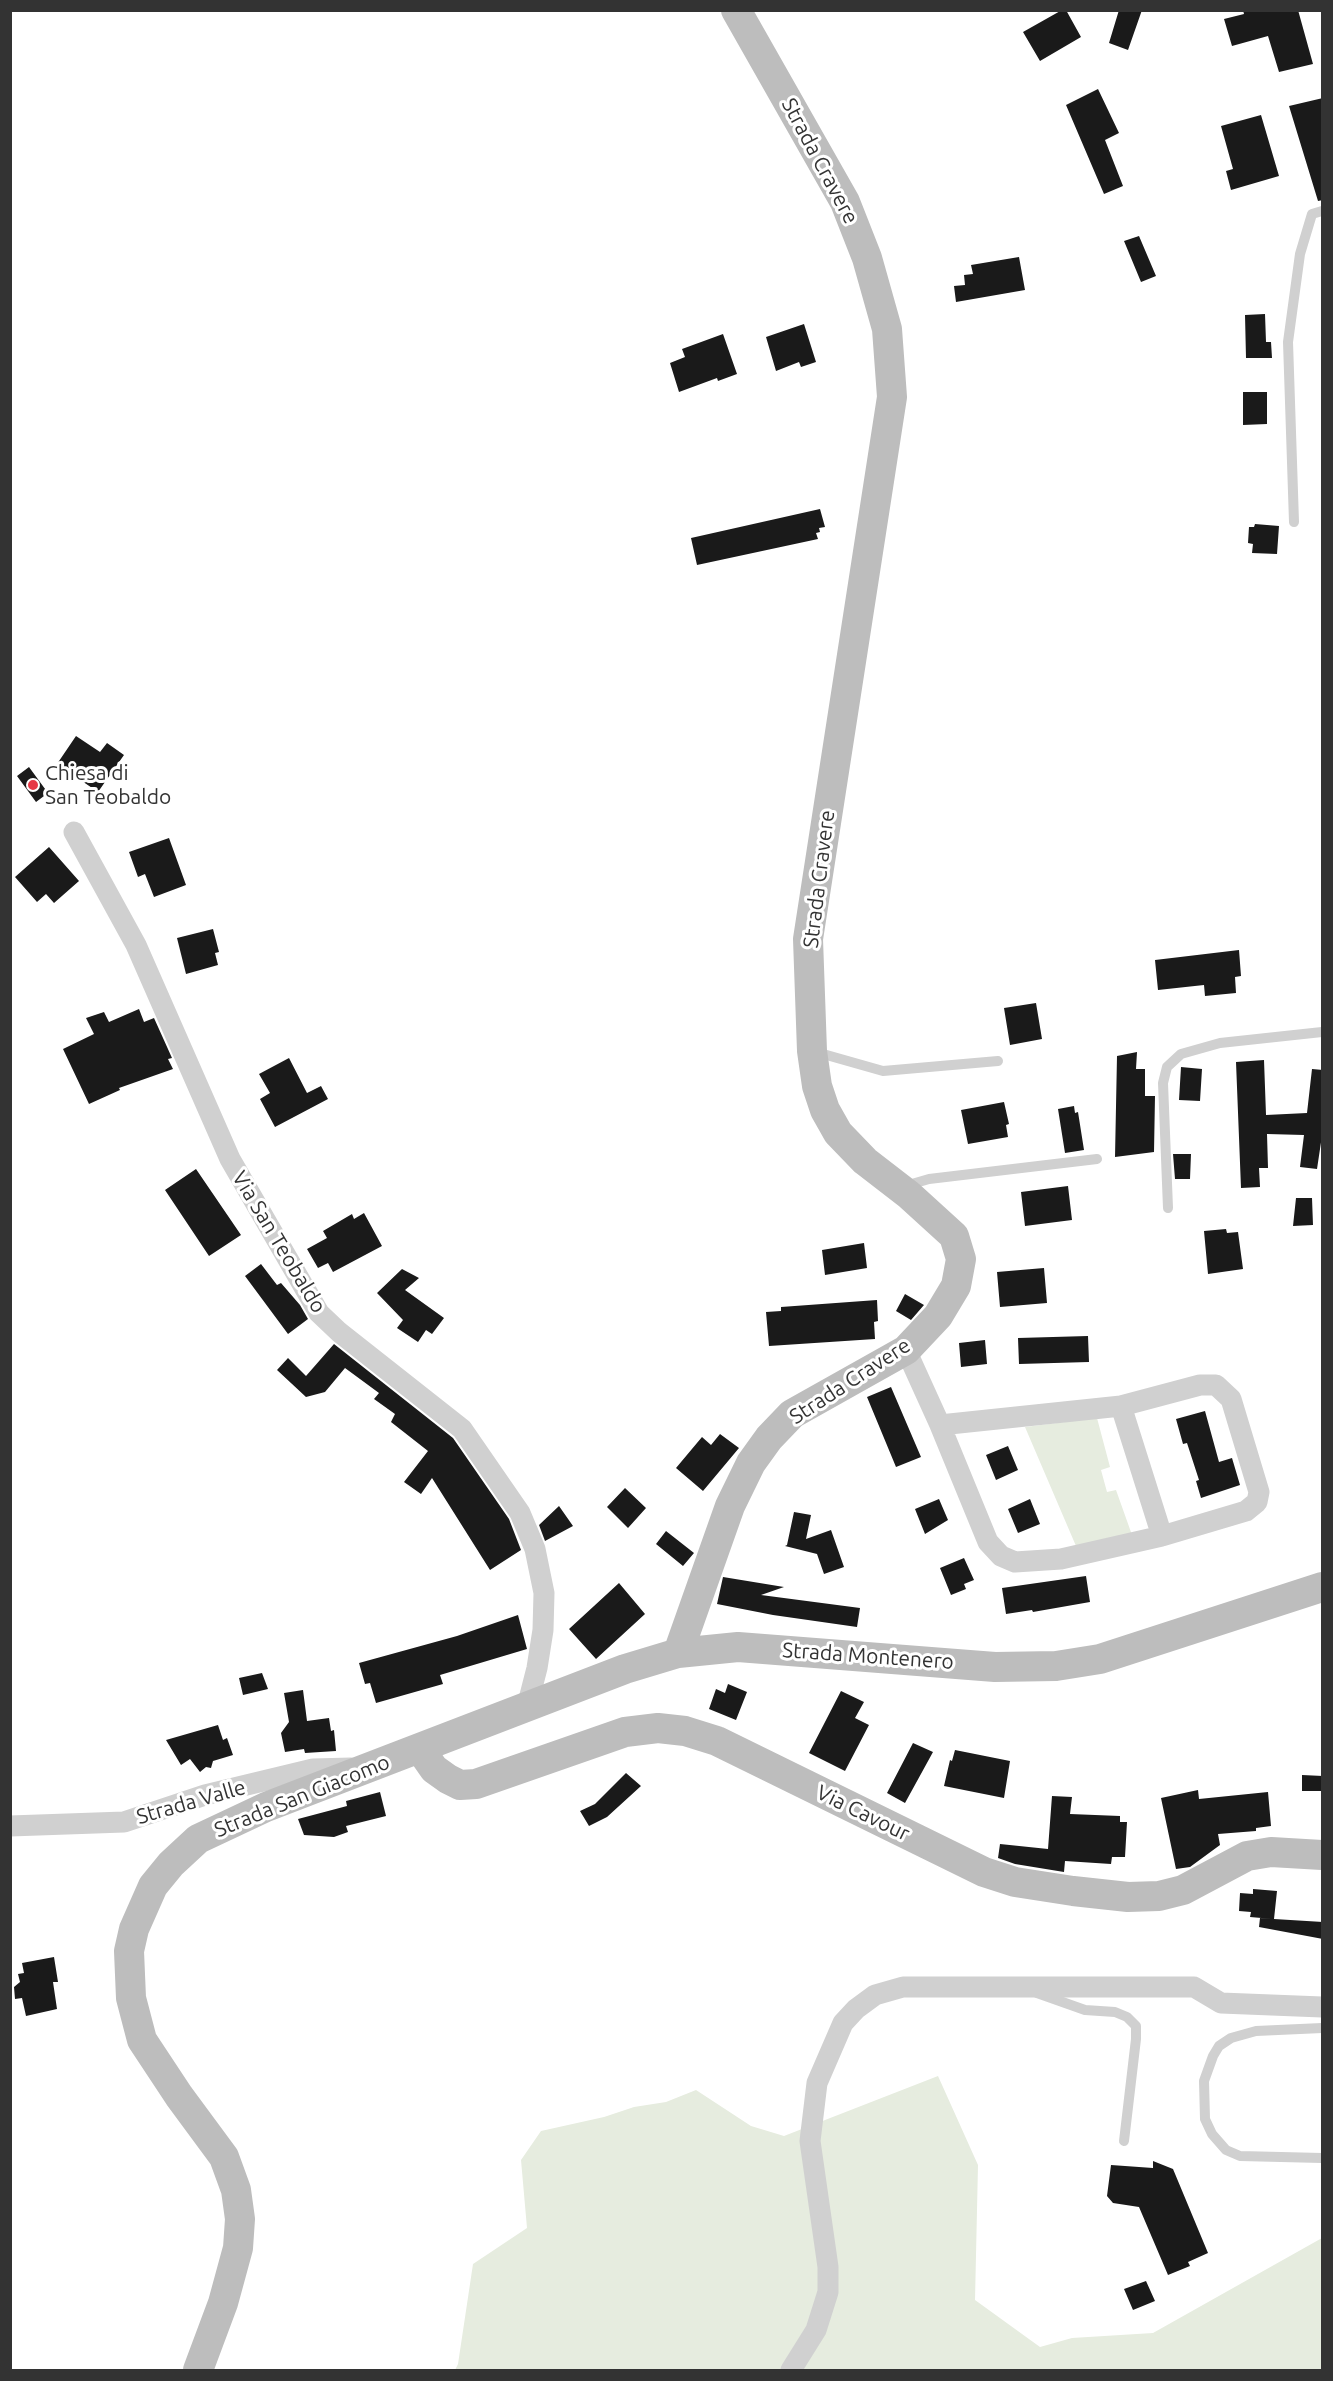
<!DOCTYPE html>
<style>
body{margin:0}
#map{position:relative;width:1333px;height:2381px;overflow:hidden;background:#fff;font-family:Ubuntu,sans-serif}
canvas{display:block}
.frame{position:absolute;inset:0;border:12px solid #333;pointer-events:none}
</style>
<div id="map">
<canvas width="1333" height="2381"></canvas>
<div class="frame"></div>
</div>
<script>
const context = document.querySelector('canvas').getContext('2d');
context.lineJoin = 'round';
function fillPath(path, color) {
  context.fillStyle = color;
  context.fill(path, 'evenodd');
}
function toPath(rows) {
  const path = new Path2D();
  for (const r of rows) {
    path.moveTo(r[0], r[1]);
    for (let i = 2; i < r.length; i += 2) path.lineTo(r[i], r[i + 1]);
  }
  return path;
}
function trace(path, color, width, dash) {
  context.strokeStyle = color;
  context.lineWidth = width;
  context.lineCap = dash ? 'butt' : 'round';
  context.setLineDash(dash || []);
  context.stroke(path);
}
function write(font, color, halo, rows, align = 'center') {
  context.font = font + ' Ubuntu,sans-serif';
  context.lineWidth = 6;
  context.setLineDash([]);
  context.textBaseline = 'middle';
  context.strokeStyle = halo;
  context.fillStyle = color;
  for (const [text, x, y, turn = 0] of rows) {
    context.save();
    context.translate(x, y);
    context.rotate((+turn || 0) * Math.PI / 180);
    context.textAlign = isNaN(turn) ? turn : align;
    if (halo) context.strokeText(text, 0, 0);
    context.fillText(text, 0, 0);
    context.restore();
  }
}
const green = toPath([
 [1097,1418,1110,1467,1101,1470,1107,1492,1116,1490,1132,1535,1076,1546,1025,1427],
 [938,2076,978,2165,975,2300,1040,2347,1072,2338,1153,2333,1322,2238,1322,2370,455,2370,458,2364,473,2264,527,2228,521,2160,541,2131,604,2117,634,2107,666,2102,696,2090,751,2126,784,2136]
]);
const building = toPath([
 [1062,10,1066,10,1081,37,1040,61,1023,32],
 [1119,10,1142,10,1128,50,1109,43],
 [1243,10,1298,10,1313,64,1279,72,1268,36,1232,46,1224,19,1244,14],
 [1098,89,1119,133,1105,140,1123,186,1104,194,1066,105],
 [1323,98,1323,200,1318,201,1289,106],
 [1261,115,1279,176,1231,190,1226,171,1233,169,1221,126],
 [1139,236,1156,276,1141,282,1124,241],
 [1019,257,1025,290,956,302,954,286,965,285,964,275,973,274,971,265],
 [1265,314,1266,342,1271,342,1272,358,1246,358,1245,315],
 [804,324,816,362,801,367,799,362,776,371,766,337],
 [723,334,737,374,718,381,717,378,679,392,670,363,685,357,682,349],
 [1243,392,1267,392,1267,424,1243,425],
 [820,509,825,527,819,528,820,532,816,533,818,539,697,565,691,538],
 [1255,524,1279,526,1277,554,1252,553,1253,544,1248,543,1249,527,1254,527],
 [76,736,100,752,107,743,124,755,98,792,57,764],
 [29,767,48,793,36,802,17,776],
 [169,838,186,885,154,897,145,874,138,877,129,852],
 [49,847,79,881,54,903,46,894,37,902,15,877],
 [213,929,219,952,215,953,218,965,186,974,177,938],
 [1239,950,1241,976,1235,977,1236,993,1205,996,1204,985,1158,990,1155,960],
 [1036,1003,1042,1039,1010,1045,1004,1008],
 [139,1009,144,1022,154,1018,172,1058,168,1059,173,1069,119,1088,120,1090,89,1104,63,1049,94,1034,86,1018,104,1012,109,1022],
 [1137,1052,1136,1069,1145,1069,1145,1096,1155,1096,1154,1152,1115,1157,1117,1056],
 [289,1058,307,1093,321,1086,328,1099,275,1127,260,1099,270,1093,259,1074],
 [1264,1060,1266,1115,1307,1113,1312,1069,1323,1070,1323,1129,1317,1169,1300,1167,1304,1135,1267,1134,1268,1168,1259,1168,1260,1187,1241,1188,1236,1062],
 [1181,1067,1202,1069,1200,1101,1179,1100],
 [1004,1102,1009,1124,1006,1125,1008,1137,968,1144,961,1110],
 [1074,1106,1075,1113,1078,1112,1084,1150,1065,1153,1058,1109],
 [1173,1154,1191,1154,1190,1179,1175,1179],
 [196,1169,241,1235,209,1256,165,1190],
 [1068,1186,1072,1220,1025,1226,1021,1192],
 [1296,1198,1312,1198,1313,1225,1293,1226],
 [364,1213,382,1246,333,1272,328,1263,318,1268,307,1249,327,1238,323,1231,352,1214,354,1219],
 [1226,1229,1227,1233,1238,1232,1243,1269,1208,1274,1204,1231],
 [864,1243,867,1268,825,1275,822,1250],
 [261,1264,277,1285,281,1283,300,1305,308,1319,288,1334,245,1276],
 [1044,1268,1047,1303,1000,1307,997,1272],
 [402,1269,419,1278,405,1290,444,1318,432,1334,426,1330,418,1342,397,1328,403,1320,377,1293],
 [905,1294,924,1305,911,1320,896,1311],
 [877,1300,878,1321,874,1322,875,1339,769,1346,766,1312,781,1311,781,1307],
 [1088,1336,1089,1362,1019,1364,1018,1338],
 [985,1340,987,1364,961,1367,959,1343],
 [334,1344,453,1438,509,1519,521,1550,490,1570,432,1478,421,1494,404,1482,428,1451,391,1422,395,1414,374,1399,379,1393,345,1368,325,1392,306,1397,277,1370,288,1358,306,1376],
 [891,1387,921,1457,896,1467,867,1397],
 [1205,1411,1219,1462,1232,1458,1240,1485,1201,1498,1196,1481,1199,1480,1187,1443,1183,1444,1176,1419],
 [720,1434,739,1448,703,1491,676,1468,702,1437,711,1445],
 [1008,1446,1018,1470,996,1480,986,1455],
 [625,1488,646,1508,628,1528,607,1507],
 [939,1499,948,1520,925,1534,915,1509],
 [1030,1499,1040,1524,1018,1533,1008,1509],
 [559,1506,573,1526,545,1541,539,1525],
 [794,1512,811,1515,806,1539,831,1530,844,1567,824,1574,817,1554,785,1546,787,1545],
 [666,1531,694,1553,683,1566,656,1544],
 [964,1558,974,1580,964,1584,966,1589,951,1595,940,1568],
 [1086,1576,1090,1602,1033,1612,1032,1610,1006,1614,1002,1588],
 [723,1577,784,1587,761,1595,860,1608,857,1627,773,1615,717,1604],
 [619,1583,645,1614,596,1659,569,1629],
 [518,1615,527,1649,440,1675,443,1684,376,1703,370,1683,365,1684,359,1663,457,1636],
 [262,1673,268,1689,243,1695,239,1678],
 [728,1684,747,1692,736,1720,709,1709,716,1689,725,1693],
 [303,1690,307,1721,329,1718,331,1731,334,1730,336,1751,305,1753,304,1749,285,1752,281,1733,289,1722,284,1693],
 [841,1691,864,1702,855,1718,869,1725,845,1771,809,1753],
 [218,1725,223,1740,227,1738,233,1755,213,1761,211,1768,206,1767,200,1772,190,1759,181,1765,166,1740],
 [913,1743,933,1752,905,1803,887,1793],
 [955,1750,1010,1761,1004,1798,944,1786,950,1760,952,1761],
 [626,1773,641,1786,607,1817,589,1826,580,1811,595,1804],
 [1302,1775,1323,1776,1323,1791,1302,1791],
 [1198,1790,1199,1799,1268,1792,1271,1826,1256,1828,1256,1831,1218,1834,1220,1845,1190,1867,1176,1869,1161,1798],
 [380,1792,386,1816,346,1826,348,1832,334,1837,304,1835,298,1819,347,1806,346,1801],
 [1052,1796,1072,1797,1070,1814,1120,1816,1120,1822,1127,1822,1125,1857,1112,1857,1111,1864,1065,1861,1064,1872,1015,1864,998,1858,1000,1844,1048,1849],
 [1253,1889,1277,1891,1274,1919,1323,1922,1323,1939,1259,1927,1260,1918,1273,1919,1250,1917,1251,1912,1239,1911,1240,1893,1253,1894],
 [54,1957,58,1982,53,1982,57,2009,26,2016,22,1998,15,1999,14,1987,20,1982,18,1974,24,1973,22,1963],
 [1153,2161,1173,2169,1208,2253,1188,2262,1190,2266,1168,2275,1139,2207,1113,2203,1107,2196,1111,2165,1153,2168],
 [1146,2281,1155,2301,1133,2310,1124,2289]
]);
const lane = toPath([
 [1294,522,1288,342,1300,254,1312,214,1322,211],
 [816,1052,883,1071,998,1061],
 [905,1186,929,1179,1097,1159],
 [1168,1208,1163,1083,1167,1067,1181,1054,1220,1043,1322,1032],
 [1037,1993,1085,2010,1115,2012,1127,2017,1136,2026,1136,2039,1124,2141],
 [1322,2028,1256,2031,1231,2038,1219,2046,1213,2056,1204,2081,1205,2119,1212,2134,1226,2150,1240,2156,1322,2158]
]);
const street = toPath([
 [74,832,136,945,230,1159,319,1313,339,1332,462,1429,520,1513,535,1549,544,1593,543,1630,537,1668,527,1707],
 [906,1350,940,1425,988,1542,1001,1556,1015,1562,1061,1559,1162,1536,1121,1406],
 [940,1425,1121,1406,1200,1385,1216,1385,1231,1399,1259,1492,1257,1502,1246,1511,1162,1536],
 [10,1826,124,1822,205,1795,313,1769,351,1768],
 [791,2370,816,2330,828,2292,828,2267,810,2141,817,2083,843,2023,856,2009,875,1995,903,1987,1194,1987,1221,2003,1322,2007]
]);
const secondary = toPath([
 [678,1653,730,1506,751,1463,769,1438,792,1414,906,1350,938,1316,956,1286,961,1259,954,1236,909,1195,865,1161,838,1133,825,1110,817,1086,812,1051,808,939,892,397,887,329,867,258,845,202,736,10],
 [420,1749,434,1769,448,1779,460,1785,476,1784,625,1732,658,1728,685,1731,717,1741,984,1872,1015,1882,1073,1891,1128,1897,1159,1896,1183,1890,1247,1856,1271,1852,1322,1855],
 [198,2370,223,2303,238,2248,240,2219,236,2190,224,2157,179,2096,142,2040,131,1998,129,1951,134,1929,153,1886,171,1864,198,1839,266,1807,370,1767,625,1669,678,1653,738,1647,995,1667,1056,1666,1100,1659,1322,1587]
]);
const markers = [
 [33,785,6,"#e63946"]
];
const streetNames = [
 ["Strada Cravere",820,161,62],
 ["Strada Cravere",819,879,-83],
 ["Via San Teobaldo",279,1242,59],
 ["Strada Cravere",850,1381,-33],
 ["Strada Montenero",868,1656,4],
 ["Strada San Giacomo",302,1796,-22],
 ["Strada Valle",191,1802,-16],
 ["Via Cavour",863,1813,26]
];
const poiNames = [
 ["Chiesa di",45,773],
 ["San Teobaldo",45,797]
];
fillPath(green, '#e6ecdf');
fillPath(building, '#1a1a1a');
trace(lane, '#d0d0d0', 10);
trace(street, '#d0d0d0', 21);
trace(secondary, '#bdbdbd', 30);
for (const [x, y, r, color] of markers) {
  const dot = new Path2D();
  dot.arc(x, y, r, 0, 2 * Math.PI);
  context.fillStyle = color;
  context.fill(dot);
  trace(dot, '#fff', 2);
}
write('21px', '#333', '#fff', streetNames);
write('21px', '#333', '#fff', poiNames, 'left');
</script>
